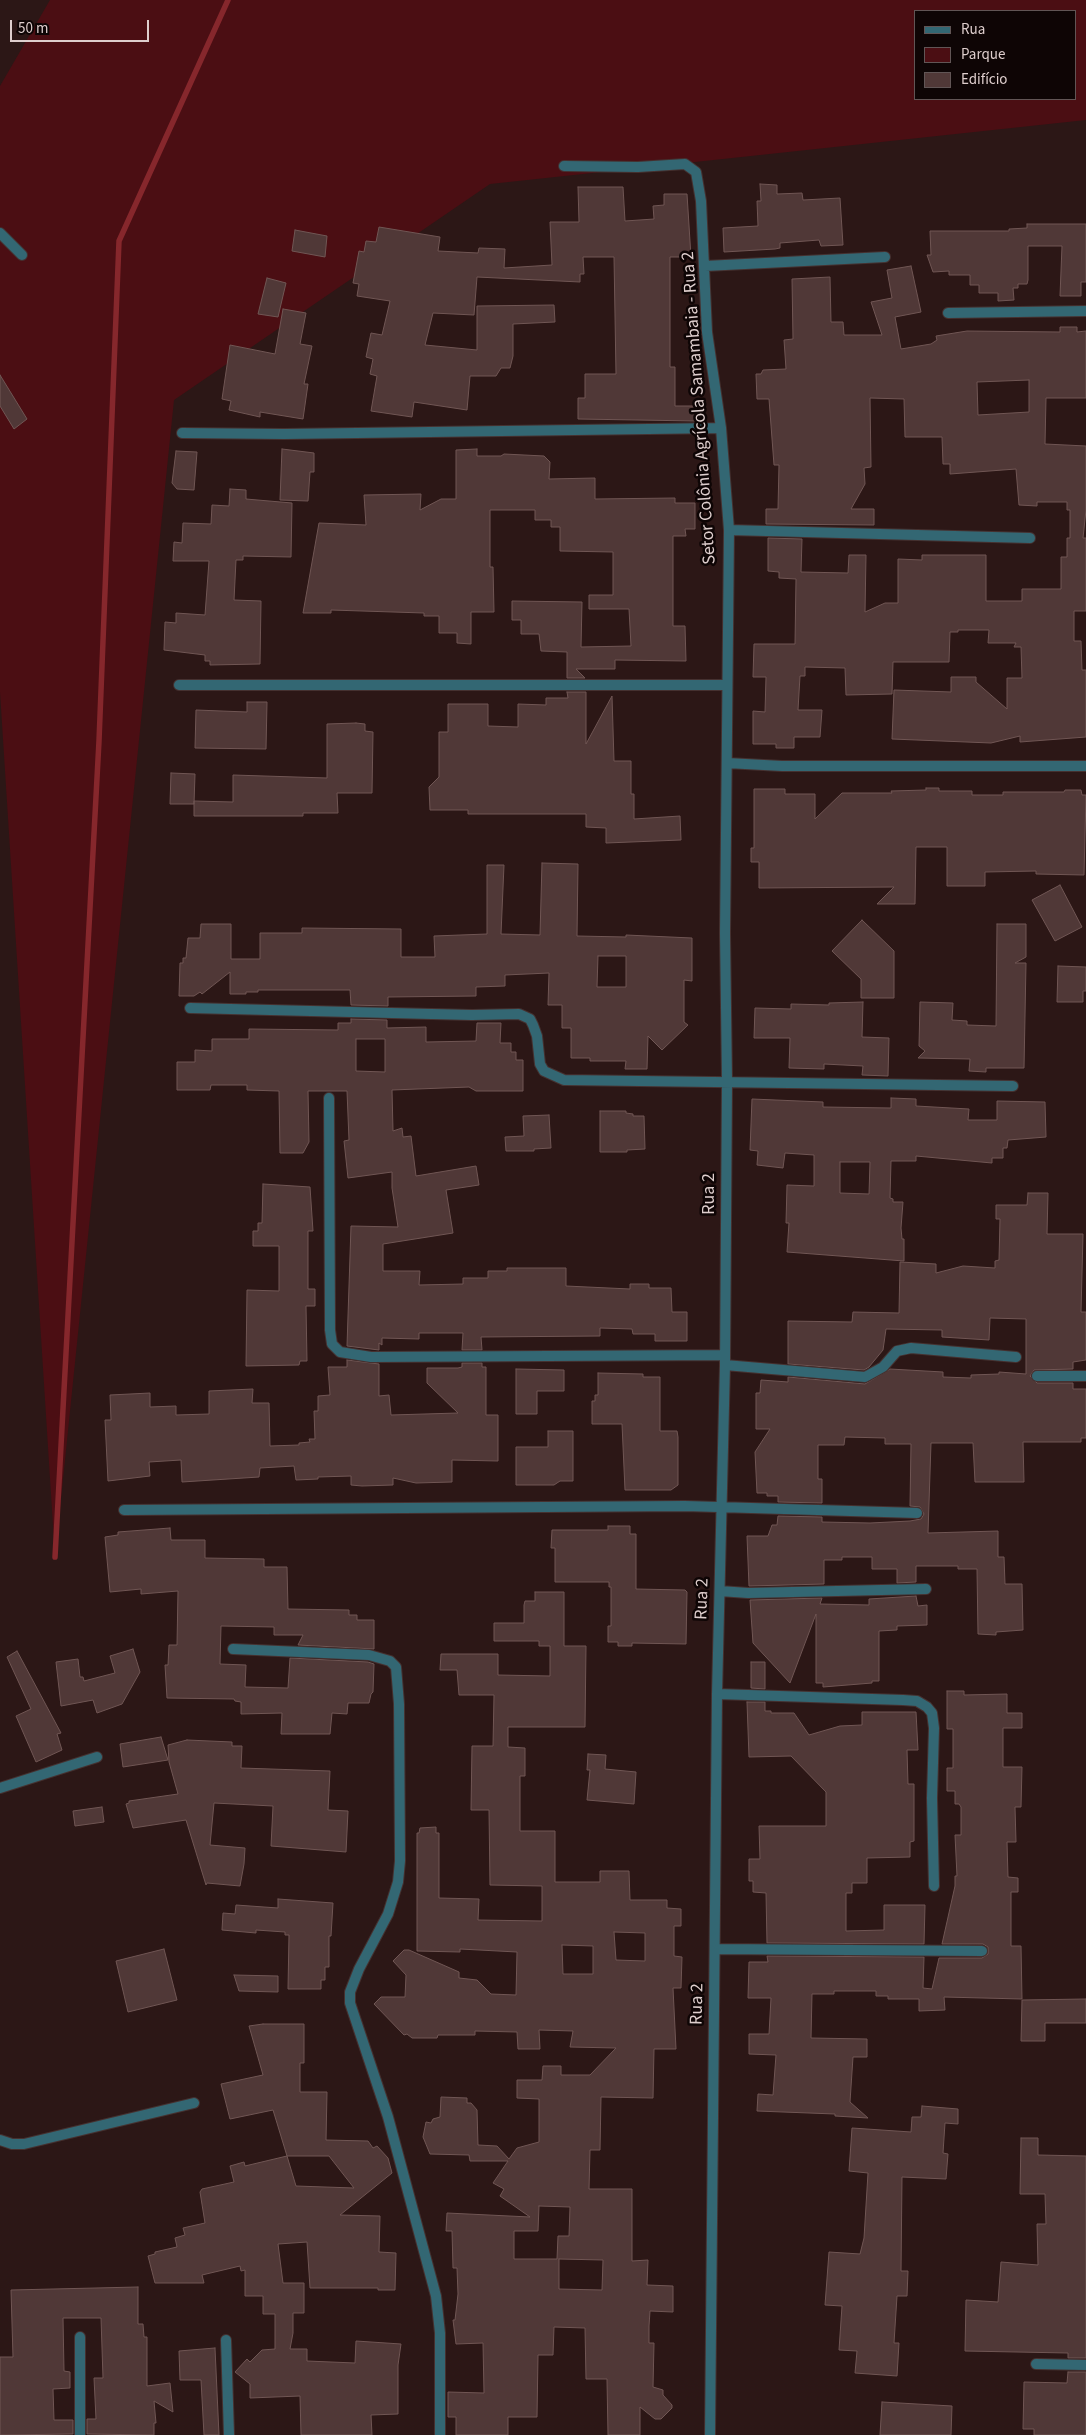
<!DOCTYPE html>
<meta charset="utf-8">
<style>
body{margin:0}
#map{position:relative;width:1086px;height:2435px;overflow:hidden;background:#2c1716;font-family:"Source Sans 3",sans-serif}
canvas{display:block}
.legend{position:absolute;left:914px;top:10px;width:162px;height:90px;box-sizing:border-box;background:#0e0505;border:1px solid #615555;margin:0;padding:6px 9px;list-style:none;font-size:15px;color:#dececd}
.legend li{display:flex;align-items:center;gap:10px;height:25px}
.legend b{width:25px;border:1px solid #615555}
.scale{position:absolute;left:10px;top:20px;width:139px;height:22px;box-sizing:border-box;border:2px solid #dececd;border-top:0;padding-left:6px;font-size:15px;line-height:18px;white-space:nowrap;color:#dececd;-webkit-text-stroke:4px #0e0505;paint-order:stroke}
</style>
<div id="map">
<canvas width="1086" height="2435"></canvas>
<ul class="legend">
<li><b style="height:6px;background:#336773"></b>Rua</li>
<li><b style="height:14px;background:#4b0e13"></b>Parque</li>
<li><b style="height:14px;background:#503837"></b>Edifício</li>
</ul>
<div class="scale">50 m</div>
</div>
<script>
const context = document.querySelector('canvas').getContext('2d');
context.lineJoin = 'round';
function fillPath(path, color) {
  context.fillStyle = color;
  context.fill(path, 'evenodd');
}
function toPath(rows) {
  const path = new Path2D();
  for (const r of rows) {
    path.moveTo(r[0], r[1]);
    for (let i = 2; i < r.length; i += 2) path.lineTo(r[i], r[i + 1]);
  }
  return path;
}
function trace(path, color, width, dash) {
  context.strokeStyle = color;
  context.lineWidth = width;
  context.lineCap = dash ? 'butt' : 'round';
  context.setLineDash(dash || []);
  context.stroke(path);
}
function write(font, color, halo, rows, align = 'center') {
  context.font = font + ' "Source Sans 3",sans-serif';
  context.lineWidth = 5;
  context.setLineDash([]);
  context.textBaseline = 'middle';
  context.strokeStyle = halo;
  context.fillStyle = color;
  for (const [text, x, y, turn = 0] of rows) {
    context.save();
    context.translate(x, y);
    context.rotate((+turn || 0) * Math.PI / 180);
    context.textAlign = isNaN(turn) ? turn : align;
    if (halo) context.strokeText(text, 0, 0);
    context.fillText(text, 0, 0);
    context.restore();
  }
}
const green = toPath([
 [50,0,1086,0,1086,120,490,184,174,400,55,1557,0,692,0,86],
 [915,11,1075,11,1075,99,915,99]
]);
const stream = toPath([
 [55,1557,99,741,119,241,228,0]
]);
const building = toPath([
 [760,184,777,185,777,194,802,193,803,200,840,198,843,245,821,246,819,240,780,243,780,248,775,249,724,252,723,228,758,226,757,201,761,201,760,184],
 [578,187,623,187,625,221,654,219,653,206,664,205,664,194,687,194,691,257,670,257,670,367,675,367,675,406,696,406,696,421,578,419,578,398,585,398,585,374,616,374,614,257,583,257,584,274,580,274,580,282,477,277,474,315,433,313,425,345,477,350,477,306,554,305,555,322,513,324,513,356,510,368,501,368,496,376,470,376,467,410,414,402,412,417,371,411,377,376,370,374,373,359,366,357,371,333,382,335,390,301,357,296,359,284,353,283,359,251,364,252,366,241,376,242,379,227,440,237,438,251,478,253,479,248,505,249,504,268,552,265,550,222,579,222,578,187],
 [1027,224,1086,224,1086,282,1081,282,1081,296,1060,296,1062,246,1028,246,1028,280,1027,284,1018,284,1018,288,1013,288,1014,300,998,301,998,293,979,293,979,285,970,285,970,275,949,275,949,271,933,272,927,255,931,255,930,231,1009,231,1009,229,1027,228,1027,224],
 [295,230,327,236,325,257,292,251,295,230],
 [911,266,921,312,895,317,901,349,931,344,937,340,936,336,967,331,1060,332,1060,327,1077,327,1077,332,1086,331,1086,398,1046,398,1045,444,1086,446,1086,510,1083,538,1086,538,1086,611,1074,611,1074,641,1081,641,1082,670,1086,670,1086,737,1020,742,1020,736,991,743,892,739,894,690,951,692,951,677,976,677,976,682,1007,709,1007,678,1022,678,1021,647,1014,647,1016,643,988,643,989,630,958,630,958,632,950,632,949,662,893,662,892,694,846,695,845,668,805,667,805,676,800,676,798,710,822,710,820,737,794,737,794,748,776,748,776,744,753,744,753,711,765,712,766,677,753,677,754,644,795,644,796,579,779,578,779,572,768,571,768,538,802,539,801,572,848,573,849,555,866,555,865,612,885,603,898,603,898,559,922,560,922,555,986,555,986,601,1022,601,1022,589,1061,589,1061,557,1067,557,1067,538,1070,538,1070,510,1067,510,1067,502,1037,502,1037,506,1019,505,1016,469,950,474,950,464,943,464,942,437,905,437,904,399,870,398,871,467,864,468,865,484,851,509,874,509,874,525,766,524,766,509,778,509,779,465,774,465,769,399,757,399,756,374,761,374,763,370,786,369,784,340,793,339,792,279,830,277,831,322,843,322,844,335,882,335,871,302,892,298,887,270,911,266],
 [1029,380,1029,412,978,415,977,382,1029,380],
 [267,278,286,283,278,317,258,314,267,278],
 [283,309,306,313,300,344,312,346,304,384,308,384,303,419,260,412,260,417,229,410,231,401,222,399,230,345,275,354,283,309],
 [0,375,27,419,14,429,0,406,0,375],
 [282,449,314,453,314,472,310,472,308,501,280,500,282,449],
 [477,449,477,456,501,456,504,454,544,456,550,462,549,479,595,478,595,499,675,498,675,503,695,503,695,529,685,529,686,536,673,536,673,626,685,626,686,661,615,660,615,669,576,669,585,678,567,678,567,652,541,651,539,634,521,634,521,620,512,620,512,601,582,602,581,647,631,646,629,609,589,609,589,595,613,595,613,552,560,551,560,527,551,527,551,520,535,520,535,510,490,510,490,567,493,567,494,612,471,612,471,644,457,643,457,633,439,633,439,616,424,616,424,613,331,610,331,613,303,613,319,523,366,525,364,495,421,494,420,510,441,499,456,499,456,450,477,449],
 [176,451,197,452,194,490,177,489,172,483,176,451],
 [230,489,246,490,246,499,292,503,291,557,243,556,243,560,236,560,234,600,261,601,260,664,210,665,210,661,205,661,205,655,164,650,165,622,176,623,176,613,205,615,209,561,173,561,174,542,182,543,183,523,211,524,212,505,229,506,230,489],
 [567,692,586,692,586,744,612,696,614,761,631,761,631,794,634,794,634,819,680,816,681,840,606,843,606,828,586,827,586,814,468,814,468,810,430,810,429,787,439,777,439,732,448,732,448,704,488,704,488,726,518,727,518,704,546,705,546,698,568,698,567,692],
 [247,702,267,702,266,749,195,748,196,710,247,712,247,702],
 [356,723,365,724,365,731,373,732,372,793,337,793,338,813,303,813,303,816,194,816,194,801,233,802,233,775,327,778,327,724,356,723],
 [171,773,195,774,194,804,170,804,171,773],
 [926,788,939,788,939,791,972,791,972,795,1003,795,1003,792,1064,792,1065,790,1081,790,1082,795,1086,795,1084,875,1036,874,1036,871,985,872,985,886,947,886,947,847,916,847,915,904,877,904,894,887,759,888,759,862,751,862,751,848,754,848,754,789,785,789,785,794,815,794,815,819,842,793,892,793,891,791,926,790,926,788],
 [542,863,578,864,577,936,626,937,626,935,692,938,692,981,684,980,684,1022,688,1025,662,1050,648,1036,647,1069,625,1069,626,1061,590,1061,590,1058,571,1058,571,1028,562,1028,562,1005,548,1005,549,973,505,975,505,986,476,987,476,996,388,997,388,1006,351,1005,350,990,258,990,258,992,246,992,246,994,230,994,230,972,202,994,200,992,194,996,179,996,180,963,183,963,183,958,186,958,188,938,200,938,201,924,231,924,231,959,260,959,260,933,302,933,302,928,401,929,401,957,435,957,434,936,487,934,487,865,504,865,501,934,540,935,542,863],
 [598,956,626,956,626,987,597,987,598,956],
 [1060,885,1082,927,1055,941,1032,900,1060,885],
 [862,920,894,951,894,998,861,998,861,979,832,951,862,920],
 [997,924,1026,924,1026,957,1015,963,1026,963,1024,1068,986,1068,986,1072,969,1071,970,1059,918,1058,925,1051,919,1046,920,1002,953,1003,952,1020,967,1021,967,1025,996,1026,997,924],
 [1058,966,1086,967,1086,991,1083,991,1083,1002,1057,1002,1058,966],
 [863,1002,862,1037,889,1038,888,1076,862,1075,863,1066,824,1064,824,1069,789,1068,790,1038,754,1038,755,1008,791,1009,791,1004,829,1005,829,1003,863,1002],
 [351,1019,387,1020,387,1028,426,1027,426,1042,476,1041,477,1023,501,1023,500,1043,511,1043,511,1052,516,1052,516,1060,523,1060,523,1091,476,1091,469,1087,392,1090,393,1131,402,1128,403,1137,411,1136,416,1176,476,1166,479,1185,446,1190,453,1233,383,1244,383,1271,420,1271,419,1285,463,1284,463,1278,488,1278,488,1271,507,1271,507,1268,566,1268,566,1286,630,1289,630,1284,649,1284,649,1288,671,1288,672,1312,687,1312,687,1341,655,1341,655,1334,633,1334,632,1329,600,1328,600,1336,481,1337,482,1350,462,1350,463,1333,419,1333,419,1339,382,1338,382,1345,379,1343,379,1350,347,1346,351,1226,398,1227,392,1188,392,1172,348,1178,344,1141,349,1140,347,1091,308,1091,309,1142,303,1153,280,1153,279,1091,247,1090,247,1085,211,1085,210,1090,177,1090,177,1062,195,1062,195,1050,212,1051,212,1039,249,1039,249,1029,338,1030,338,1023,351,1023,351,1019],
 [356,1039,385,1039,385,1072,356,1071,356,1039],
 [891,1098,916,1099,916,1106,969,1109,968,1120,997,1120,997,1101,1045,1102,1046,1137,1008,1140,1007,1148,1003,1148,1003,1158,992,1158,992,1163,916,1156,916,1161,891,1161,890,1198,893,1199,893,1202,903,1202,901,1228,902,1239,904,1239,904,1261,787,1252,789,1223,786,1223,787,1185,814,1186,814,1155,785,1153,783,1168,757,1165,758,1151,750,1150,752,1099,823,1102,823,1107,891,1108,891,1098],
 [840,1162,870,1162,869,1194,840,1193,840,1162],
 [600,1111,626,1111,626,1113,633,1114,633,1116,644,1116,645,1149,627,1150,627,1152,600,1152,600,1111],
 [549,1115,551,1148,534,1149,534,1151,506,1151,505,1137,524,1136,523,1116,549,1115],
 [263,1184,310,1187,313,1231,308,1231,308,1289,315,1289,315,1306,306,1306,307,1361,300,1361,299,1365,246,1366,247,1290,279,1291,279,1246,253,1246,253,1231,258,1231,258,1223,262,1223,263,1184],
 [1028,1193,1048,1193,1047,1234,1083,1234,1081,1312,1086,1312,1086,1360,1073,1362,1073,1369,1034,1370,1030,1376,1037,1383,1073,1383,1073,1389,1086,1389,1086,1438,1081,1438,1081,1442,1023,1442,1024,1482,975,1482,973,1443,931,1443,928,1533,998,1531,998,1557,1004,1557,1005,1584,1022,1584,1023,1630,996,1632,996,1635,978,1634,977,1569,958,1569,958,1566,916,1566,916,1582,897,1583,897,1569,872,1569,872,1557,842,1557,842,1560,824,1560,824,1584,749,1586,747,1536,768,1536,772,1525,777,1525,778,1516,822,1517,822,1522,870,1523,910,1521,921,1519,924,1514,920,1507,910,1506,911,1444,885,1444,885,1438,845,1437,844,1445,818,1445,818,1479,822,1479,822,1503,778,1502,778,1496,767,1496,767,1493,757,1493,755,1452,770,1429,756,1429,756,1393,760,1393,761,1380,788,1382,788,1377,865,1384,890,1369,943,1372,943,1377,971,1378,971,1375,999,1374,999,1372,1026,1374,1026,1319,990,1318,989,1340,942,1337,942,1330,886,1329,883,1350,869,1367,864,1370,788,1364,788,1321,852,1322,853,1312,899,1313,900,1262,936,1264,936,1273,963,1266,995,1268,995,1261,999,1260,1000,1219,996,1219,996,1205,1027,1205,1028,1193],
 [347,1360,379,1364,379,1396,389,1395,391,1415,458,1413,427,1383,427,1368,458,1368,462,1367,462,1363,482,1363,482,1367,486,1367,486,1415,498,1415,498,1461,452,1460,452,1482,416,1483,393,1478,393,1485,362,1486,351,1485,351,1476,318,1477,318,1479,296,1480,294,1466,260,1468,259,1477,182,1482,181,1460,149,1462,150,1476,108,1481,105,1420,111,1420,110,1395,150,1393,150,1407,176,1406,176,1415,209,1414,209,1391,253,1389,252,1403,269,1403,270,1446,299,1445,299,1443,310,1442,309,1439,315,1439,314,1411,318,1411,318,1396,330,1395,328,1367,347,1367,347,1360],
 [516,1369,564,1370,564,1391,537,1391,537,1414,516,1414,516,1369],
 [598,1373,643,1374,643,1377,660,1377,660,1431,677,1431,678,1437,678,1485,671,1490,625,1490,622,1424,592,1424,592,1401,595,1401,595,1395,598,1395,598,1373],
 [548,1431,573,1431,573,1481,560,1481,554,1485,516,1485,516,1447,548,1447,548,1431],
 [608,1526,630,1526,630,1534,636,1534,636,1589,685,1590,687,1592,686,1644,632,1643,632,1646,618,1646,618,1642,608,1642,608,1626,611,1626,611,1587,609,1587,609,1582,555,1582,555,1548,551,1548,552,1530,608,1530,608,1526],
 [170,1528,171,1540,205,1540,205,1558,264,1559,264,1567,287,1567,288,1609,349,1610,349,1615,357,1615,357,1620,374,1620,374,1649,298,1645,303,1635,274,1635,274,1627,221,1626,220,1664,246,1665,245,1687,288,1688,290,1658,368,1662,374,1664,373,1692,371,1694,369,1703,348,1703,347,1714,332,1713,330,1734,281,1734,282,1713,241,1714,241,1702,235,1701,234,1699,167,1698,165,1665,168,1665,169,1645,177,1645,178,1591,141,1594,141,1589,110,1592,105,1537,118,1535,118,1532,170,1528],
 [535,1592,564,1592,564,1646,586,1646,585,1727,508,1727,508,1747,525,1748,525,1776,520,1776,520,1831,555,1831,555,1882,600,1882,600,1871,629,1871,630,1900,667,1900,667,1908,681,1909,681,1926,674,1926,674,1956,682,1957,681,1988,673,1988,676,2049,654,2049,653,2098,601,2097,600,2150,590,2150,589,2189,632,2189,632,2261,648,2260,647,2285,673,2286,673,2312,650,2311,649,2326,649,2343,654,2343,653,2387,663,2390,663,2395,672,2405,672,2408,661,2419,655,2419,640,2407,640,2435,608,2435,607,2379,586,2379,585,2328,554,2327,553,2355,538,2355,537,2417,508,2417,508,2435,456,2435,456,2417,448,2417,448,2392,484,2393,483,2343,456,2344,453,2320,455,2320,458,2294,457,2268,453,2268,452,2231,446,2231,447,2213,530,2217,500,2196,504,2189,493,2183,508,2161,470,2161,469,2155,430,2154,423,2137,426,2122,431,2123,433,2119,440,2117,441,2097,467,2098,467,2103,471,2103,477,2110,478,2145,497,2146,509,2159,517,2148,539,2142,539,2099,517,2098,517,2080,542,2080,543,2066,561,2066,561,2075,590,2075,616,2048,570,2047,573,2031,539,2030,540,2049,518,2049,517,2032,475,2031,475,2035,438,2035,437,2038,412,2038,407,2034,404,2035,374,2004,381,1997,405,1997,406,1975,393,1961,404,1950,409,1950,459,1972,459,1978,477,1980,491,1994,516,1995,517,1952,460,1949,460,1952,417,1951,417,1833,419,1833,420,1828,436,1827,436,1833,439,1833,439,1898,479,1899,478,1920,542,1921,542,1886,490,1885,489,1810,471,1810,472,1746,493,1746,494,1695,459,1695,457,1670,440,1670,441,1654,498,1654,498,1675,550,1676,550,1646,539,1646,539,1641,494,1641,494,1623,524,1623,524,1605,525,1601,535,1601,535,1592],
 [614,1932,645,1933,645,1961,616,1960,614,1932],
 [562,1945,593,1946,593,1974,563,1974,562,1945],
 [539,2206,570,2207,569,2236,558,2236,557,2259,514,2259,514,2231,538,2231,539,2206],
 [559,2259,603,2260,602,2290,559,2289,559,2259],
 [916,1596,918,1606,927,1605,927,1625,897,1626,897,1630,879,1631,879,1681,872,1681,872,1683,823,1687,823,1683,816,1683,816,1614,790,1683,753,1643,750,1600,822,1598,820,1604,869,1605,869,1599,916,1596],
 [133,1649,140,1672,122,1704,97,1713,93,1700,61,1706,56,1662,78,1659,80,1677,83,1677,84,1681,115,1673,110,1656,133,1649],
 [17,1651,61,1733,57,1734,62,1750,36,1762,16,1716,31,1709,7,1657,17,1651],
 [751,1662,765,1662,765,1689,751,1688,751,1662],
 [947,1691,964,1691,964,1695,1007,1694,1007,1713,1022,1713,1022,1728,1003,1728,1003,1767,1022,1767,1021,1807,1015,1807,1016,1842,1007,1842,1008,1877,1018,1878,1018,1892,1011,1892,1011,1946,1021,1946,1022,1999,944,1997,945,2010,919,2011,919,1999,888,1999,888,1996,876,1996,876,1991,834,1991,834,1994,812,1994,811,2038,867,2039,867,2057,853,2057,850,2102,868,2118,835,2116,835,2114,757,2111,758,2094,773,2095,776,2055,749,2054,749,2034,769,2034,771,1998,748,1998,749,1962,768,1962,767,1956,924,1957,923,1988,932,1989,939,1958,982,1958,988,1954,988,1947,983,1944,942,1944,955,1886,955,1876,957,1876,955,1835,961,1835,961,1807,959,1804,955,1804,955,1791,947,1791,947,1768,953,1768,953,1729,947,1729,947,1691],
 [747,1702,765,1702,765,1711,771,1711,771,1713,794,1713,809,1735,840,1726,862,1725,862,1712,916,1712,918,1750,907,1750,908,1784,914,1784,914,1841,910,1842,910,1857,867,1858,867,1883,852,1883,852,1893,846,1893,846,1931,884,1930,884,1905,925,1905,924,1944,767,1943,766,1893,753,1892,753,1881,749,1881,749,1859,760,1859,759,1826,826,1826,826,1792,791,1756,749,1757,747,1702],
 [161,1737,168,1760,123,1767,120,1744,161,1737],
 [187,1740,232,1742,232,1746,242,1746,241,1768,330,1771,328,1810,348,1811,346,1852,271,1846,273,1806,214,1803,210,1845,245,1848,244,1864,240,1886,207,1883,206,1885,186,1820,133,1828,126,1804,129,1803,129,1801,178,1794,169,1762,168,1745,187,1740],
 [588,1754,606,1755,605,1769,636,1772,634,1804,587,1800,590,1770,587,1770,588,1754],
 [102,1807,104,1822,75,1826,73,1811,102,1807],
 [278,1899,333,1903,331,1936,329,1936,329,1967,325,1967,325,1980,321,1980,321,1989,288,1989,289,1935,285,1935,285,1932,256,1930,256,1933,222,1930,223,1913,235,1914,236,1905,278,1908,278,1899],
 [164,1949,177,2000,128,2012,116,1961,164,1949],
 [234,1975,278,1976,278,1992,239,1991,234,1975],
 [1086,1999,1086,2023,1045,2023,1045,2041,1021,2041,1022,2000,1086,1999],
 [263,2024,304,2024,304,2063,300,2063,300,2092,327,2092,326,2140,368,2141,373,2148,377,2146,388,2158,392,2173,340,2215,380,2216,379,2252,396,2253,395,2290,378,2290,378,2288,310,2288,307,2242,278,2244,283,2283,304,2283,304,2313,293,2313,293,2333,290,2349,307,2349,307,2361,355,2363,356,2341,401,2344,398,2365,398,2414,371,2415,372,2435,301,2435,300,2396,250,2398,250,2384,235,2372,247,2359,250,2362,262,2350,275,2349,275,2314,263,2314,263,2296,245,2296,245,2270,241,2271,240,2266,202,2275,204,2283,155,2283,148,2256,155,2254,155,2252,177,2247,175,2238,185,2235,183,2228,205,2223,200,2192,202,2189,234,2182,230,2166,244,2162,245,2166,287,2156,296,2186,354,2188,329,2156,287,2156,273,2110,230,2119,221,2084,263,2075,249,2026,263,2024],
 [922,2106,958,2109,958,2124,945,2123,943,2153,948,2154,946,2179,902,2177,901,2271,908,2271,907,2296,897,2296,894,2343,899,2343,897,2376,855,2373,857,2351,839,2350,842,2306,825,2305,829,2252,860,2254,864,2238,868,2173,849,2171,852,2128,911,2132,912,2117,921,2117,922,2106],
 [1021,2138,1038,2138,1038,2155,1086,2156,1086,2358,1068,2358,1068,2353,965,2351,966,2300,998,2302,1001,2262,1038,2265,1037,2224,1046,2224,1045,2194,1020,2194,1021,2138],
 [138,2287,138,2324,143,2324,144,2337,147,2337,147,2386,170,2383,173,2412,154,2401,156,2423,154,2423,154,2435,87,2434,87,2419,96,2419,94,2378,103,2378,101,2318,63,2318,64,2371,70,2372,70,2388,53,2389,54,2420,73,2420,73,2434,0,2435,0,2357,13,2357,11,2290,138,2287],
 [215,2348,219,2435,204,2435,201,2380,180,2380,179,2351,215,2348],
 [1068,2372,1086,2372,1086,2435,1034,2435,1034,2429,1023,2429,1024,2382,1067,2383,1068,2372],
 [882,2402,952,2406,951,2435,880,2435,882,2402]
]);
const street = toPath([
 [564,166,638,167,685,164,696,172,701,201,707,332,721,428,729,530,725,933,727,1081,725,1365,717,1694,710,2435],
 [0,233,22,255],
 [705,266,885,257],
 [948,313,1086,311],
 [182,433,284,434,721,428],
 [729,530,1030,538],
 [179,685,727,685],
 [727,763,782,766,1086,766],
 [190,1008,472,1015,519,1014,530,1019,533,1025,537,1036,540,1064,544,1071,564,1080,1013,1086],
 [329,1098,330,1330,332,1344,340,1352,371,1357,725,1355],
 [725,1365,865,1377,883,1367,897,1351,911,1348,1016,1357],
 [1037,1376,1086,1376],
 [124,1510,685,1506,917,1513],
 [720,1591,748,1593,926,1589],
 [233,1649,369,1655,390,1661,396,1667,399,1704,400,1861,398,1882,388,1914,359,1969,350,1992,350,2003,388,2117,436,2296,440,2333,440,2435],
 [717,1694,903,1700,917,1701,927,1707,932,1713,934,1728,932,1798,934,1886],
 [0,1788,97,1757],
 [715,1949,982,1951],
 [0,2140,12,2144,24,2144,194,2103],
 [226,2340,229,2435],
 [1036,2364,1086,2365],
 [80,2435,80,2337]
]);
const streetNames = [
 ["Setor Colônia Agrícola Samambaia - Rua 2",700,408,-94],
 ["Rua 2",710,1194,-90],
 ["Rua 2",703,1599,-88],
 ["Rua 2",698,2004,-89]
];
fillPath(green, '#4b0e13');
trace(stream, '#86272c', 5.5);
fillPath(building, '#503837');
trace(building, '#705654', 1);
trace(street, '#453130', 12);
trace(street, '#336773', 10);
write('18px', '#dececd', '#0e0505', streetNames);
</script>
